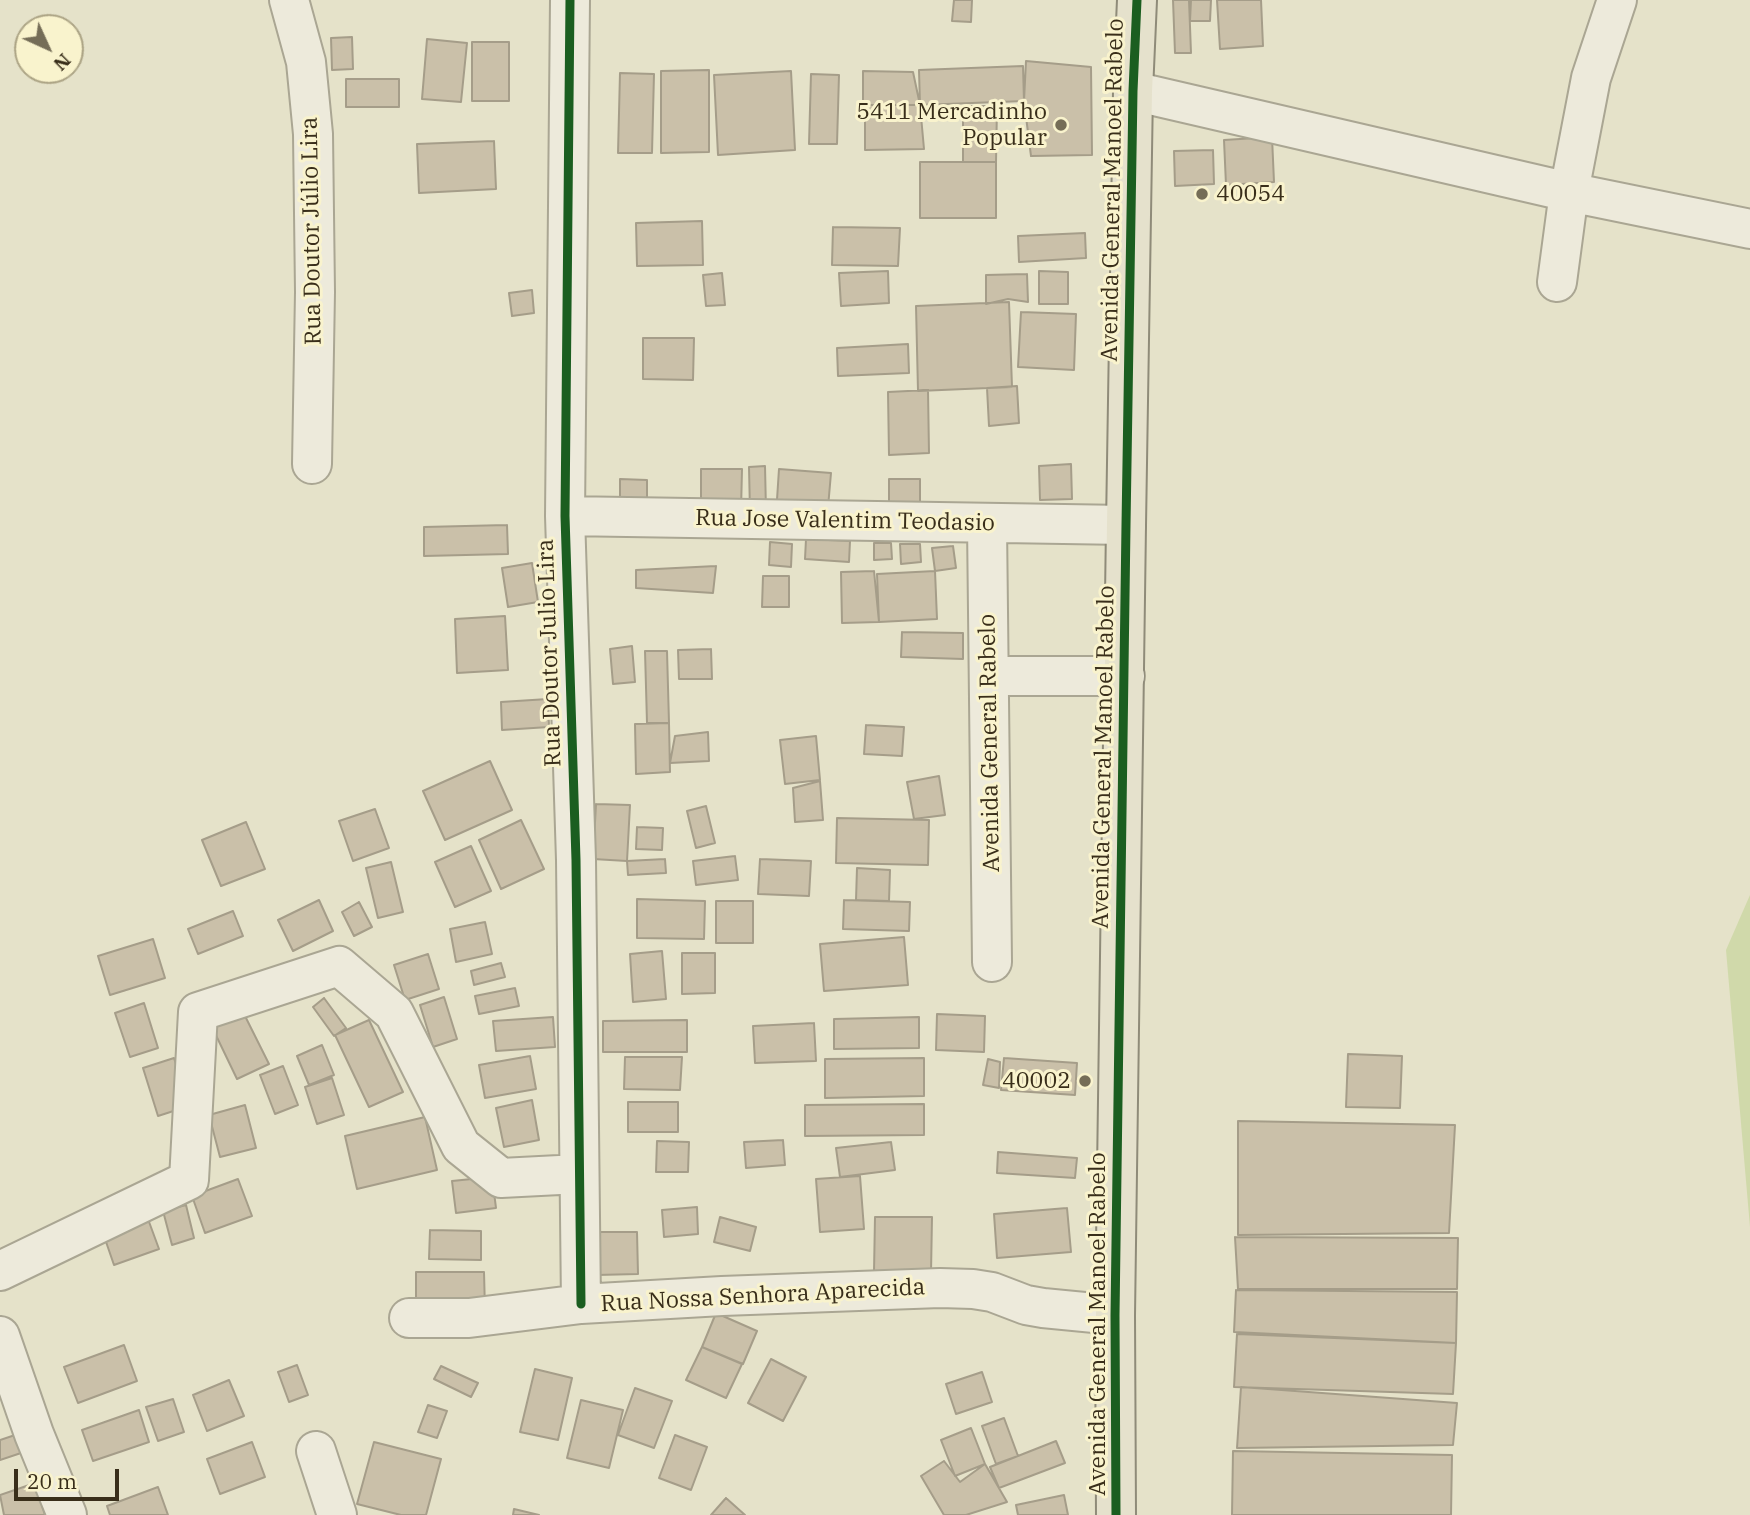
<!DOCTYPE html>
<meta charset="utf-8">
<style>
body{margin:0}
#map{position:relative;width:1750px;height:1515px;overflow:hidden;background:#e5e2c9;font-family:"IBM Plex Serif",serif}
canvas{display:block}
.north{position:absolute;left:14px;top:14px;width:70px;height:70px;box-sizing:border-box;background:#f9f3cd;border:2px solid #aca485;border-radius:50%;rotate:135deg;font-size:19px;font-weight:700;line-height:28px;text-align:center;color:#392e1a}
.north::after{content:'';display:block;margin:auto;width:24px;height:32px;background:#756d57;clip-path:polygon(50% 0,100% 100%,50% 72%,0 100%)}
.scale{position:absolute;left:14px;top:1469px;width:105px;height:32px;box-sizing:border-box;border:4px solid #392e1a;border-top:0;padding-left:9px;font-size:21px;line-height:24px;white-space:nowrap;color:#392e1a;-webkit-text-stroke:5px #f9f3cd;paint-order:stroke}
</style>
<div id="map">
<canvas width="1750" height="1515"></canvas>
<div class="north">N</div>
<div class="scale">20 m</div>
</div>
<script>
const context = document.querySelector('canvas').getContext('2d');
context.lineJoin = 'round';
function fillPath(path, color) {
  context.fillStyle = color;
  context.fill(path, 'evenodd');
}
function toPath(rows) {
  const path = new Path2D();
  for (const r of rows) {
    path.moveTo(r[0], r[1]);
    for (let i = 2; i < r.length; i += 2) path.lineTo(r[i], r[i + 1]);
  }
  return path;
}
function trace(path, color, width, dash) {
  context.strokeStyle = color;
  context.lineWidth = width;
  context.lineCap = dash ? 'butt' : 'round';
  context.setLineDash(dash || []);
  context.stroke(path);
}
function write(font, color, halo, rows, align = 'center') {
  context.font = font + ' "IBM Plex Serif",serif';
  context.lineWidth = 6;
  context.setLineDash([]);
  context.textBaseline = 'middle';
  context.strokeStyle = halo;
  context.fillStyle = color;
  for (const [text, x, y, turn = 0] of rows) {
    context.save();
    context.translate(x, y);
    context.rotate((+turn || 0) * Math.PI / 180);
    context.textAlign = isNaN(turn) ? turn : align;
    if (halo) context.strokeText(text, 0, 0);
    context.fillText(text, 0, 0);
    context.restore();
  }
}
const green = toPath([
 [1750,895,1750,1227,1726,950]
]);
const building = toPath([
 [954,0,972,0,971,22,952,21,954,0],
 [1173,0,1189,0,1191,53,1175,53,1173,0],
 [1191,0,1211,0,1210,21,1190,21,1191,0],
 [1217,0,1261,0,1263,46,1220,49,1217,0],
 [352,37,353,69,332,70,331,38,352,37],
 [427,39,467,43,461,102,422,99,427,39],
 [472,42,509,42,509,101,472,101,472,42],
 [1026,61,1091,67,1092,155,1031,156,1024,101,1026,61],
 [1023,66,1024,101,920,105,919,70,1023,66],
 [709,70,709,152,661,153,661,71,709,70],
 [791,71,795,150,718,155,714,75,791,71],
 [863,71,913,72,920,105,863,105,863,71],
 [620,73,654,74,652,153,618,153,620,73],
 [811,74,839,75,837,144,809,144,811,74],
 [346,79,399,79,399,107,346,107,346,79],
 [865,105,920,105,924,149,865,150,865,105],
 [963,106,997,106,996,162,963,162,963,106],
 [1272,137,1274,182,1226,185,1224,140,1272,137],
 [494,141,496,189,419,193,417,144,494,141],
 [1213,150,1214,184,1175,186,1174,151,1213,150],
 [920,162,996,162,996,218,920,218,920,162],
 [702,221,703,265,637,266,636,223,702,221],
 [833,227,900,228,898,266,832,265,833,227],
 [1085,233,1086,258,1019,262,1018,236,1085,233],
 [888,271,889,303,841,306,839,273,888,271],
 [1039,271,1068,272,1068,304,1039,304,1039,271],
 [722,273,725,305,706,306,703,275,722,273],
 [1027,274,1028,302,1008,299,986,304,986,275,1027,274],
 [532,290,534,313,512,316,509,293,532,290],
 [1009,302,1012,387,918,391,916,306,1009,302],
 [1021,312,1076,314,1074,370,1018,367,1021,312],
 [643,338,694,338,693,380,643,379,643,338],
 [908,344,909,373,838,376,837,348,908,344],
 [1017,386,1019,423,989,426,987,388,1017,386],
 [928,390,929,453,889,455,888,392,928,390],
 [1071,464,1072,499,1040,500,1039,466,1071,464],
 [765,466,766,511,750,512,749,467,765,466],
 [701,469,742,469,741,511,701,511,701,469],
 [779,469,831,473,827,519,776,515,779,469],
 [620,479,647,480,647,507,620,507,620,479],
 [889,479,920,479,920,506,889,507,889,479],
 [507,525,508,554,424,556,424,527,507,525],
 [806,539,850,541,849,562,805,559,806,539],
 [770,542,792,544,791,567,769,565,770,542],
 [874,543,891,543,892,559,874,560,874,543],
 [900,544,920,544,921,562,901,564,900,544],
 [953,546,956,568,935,571,932,548,953,546],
 [532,563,538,602,508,607,502,568,532,563],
 [716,566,713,593,636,588,636,570,716,566],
 [874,571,879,622,842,623,841,572,874,571],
 [935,571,937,619,879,622,877,574,935,571],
 [763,576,789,576,789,607,762,607,763,576],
 [505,616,508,670,457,673,455,619,505,616],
 [902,632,963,633,963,659,901,657,902,632],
 [632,646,635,682,613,684,610,649,632,646],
 [711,649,712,679,679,679,678,650,711,649],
 [645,651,667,651,669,723,647,723,645,651],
 [548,699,549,727,502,730,501,702,548,699],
 [669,723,670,772,636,774,635,724,669,723],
 [866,725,904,727,902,756,864,754,866,725],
 [708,732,709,761,670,763,675,736,708,732],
 [816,736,820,780,785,784,780,740,816,736],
 [490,761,512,810,445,840,423,791,490,761],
 [939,776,945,815,914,819,907,782,939,776],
 [820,781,823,820,795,822,793,788,820,781],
 [596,804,630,805,627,861,593,859,596,804],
 [706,806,715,843,696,848,687,811,706,806],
 [375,809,389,848,353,861,339,821,375,809],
 [837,818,929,820,928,865,836,863,837,818],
 [521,820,544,869,501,889,479,840,521,820],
 [246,822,265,869,221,886,202,840,246,822],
 [637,827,663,828,662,850,636,849,637,827],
 [471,846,491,891,455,907,435,862,471,846],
 [735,856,738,880,696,885,693,861,735,856],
 [665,859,666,873,628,875,627,861,665,859],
 [760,859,811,861,809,896,758,894,760,859],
 [391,862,403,912,378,918,366,868,391,862],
 [857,868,890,870,889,901,856,900,857,868],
 [637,899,705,901,704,939,637,938,637,899],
 [319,900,333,931,293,951,278,920,319,900],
 [844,900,910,902,909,931,843,929,844,900],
 [716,901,753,901,753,943,716,943,716,901],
 [359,902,372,927,354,936,342,912,359,902],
 [233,911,243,936,198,954,188,929,233,911],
 [485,922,492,954,456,962,450,929,485,922],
 [904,937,908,985,824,991,820,944,904,937],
 [153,939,165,978,110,995,98,956,153,939],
 [662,951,666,999,633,1002,630,954,662,951],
 [682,953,715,953,715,993,682,994,682,953],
 [428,954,439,989,405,1000,394,965,428,954],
 [501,963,505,977,474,985,471,971,501,963],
 [515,988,519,1006,479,1014,475,996,515,988],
 [444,997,457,1039,433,1047,420,1005,444,997],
 [324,998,346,1028,334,1036,313,1007,324,998],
 [144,1003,158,1048,130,1057,115,1013,144,1003],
 [243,1012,269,1064,237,1079,212,1027,243,1012],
 [937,1014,985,1016,984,1052,936,1050,937,1014],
 [553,1017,555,1047,496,1051,493,1021,553,1017],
 [919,1017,919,1048,834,1049,834,1019,919,1017],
 [369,1020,403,1092,369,1107,335,1035,369,1020],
 [687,1020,687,1052,603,1052,603,1021,687,1020],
 [814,1023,816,1061,755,1063,753,1026,814,1023],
 [322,1045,334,1075,309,1085,297,1056,322,1045],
 [1348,1054,1402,1056,1400,1108,1346,1107,1348,1054],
 [530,1056,536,1089,485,1098,479,1065,530,1056],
 [625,1057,682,1057,680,1090,624,1089,625,1057],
 [174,1058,189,1106,158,1116,143,1068,174,1058],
 [924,1058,924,1096,825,1098,825,1059,924,1058],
 [1004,1058,1077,1063,1075,1095,1001,1090,1004,1058],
 [988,1059,1000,1062,999,1088,983,1085,988,1059],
 [283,1066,298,1105,275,1114,260,1075,283,1066],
 [332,1078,344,1115,317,1124,305,1087,332,1078],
 [532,1100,539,1140,504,1147,496,1108,532,1100],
 [628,1102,678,1102,678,1132,628,1132,628,1102],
 [924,1104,924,1135,805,1136,805,1105,924,1104],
 [245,1105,256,1148,220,1157,209,1115,245,1105],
 [425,1117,437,1170,357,1189,345,1136,425,1117],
 [1238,1121,1455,1125,1449,1233,1238,1235,1238,1121],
 [783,1140,785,1165,746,1168,744,1142,783,1140],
 [657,1141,689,1142,688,1172,656,1172,657,1141],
 [891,1142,895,1170,840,1177,836,1148,891,1142],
 [998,1152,1077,1158,1075,1178,997,1173,998,1152],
 [860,1176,864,1229,820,1232,816,1179,860,1176],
 [492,1177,496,1208,456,1213,452,1181,492,1177],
 [238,1179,252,1216,205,1233,192,1196,238,1179],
 [186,1205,194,1238,172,1245,163,1211,186,1205],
 [697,1207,698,1234,664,1237,662,1210,697,1207],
 [1067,1208,1071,1252,997,1258,994,1214,1067,1208],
 [720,1217,756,1227,750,1251,714,1242,720,1217],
 [875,1217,932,1217,931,1273,874,1272,875,1217],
 [148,1219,159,1249,114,1265,104,1236,148,1219],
 [430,1230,481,1231,481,1260,429,1259,430,1230],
 [596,1232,637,1232,638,1274,596,1275,596,1232],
 [1235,1237,1458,1238,1457,1289,1238,1289,1235,1237],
 [416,1272,484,1272,485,1310,416,1310,416,1272],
 [1236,1290,1457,1292,1456,1343,1234,1332,1236,1290],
 [716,1313,757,1331,743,1364,702,1347,716,1313],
 [1237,1334,1456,1343,1453,1394,1234,1387,1237,1334],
 [124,1345,137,1381,78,1403,64,1367,124,1345],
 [702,1347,742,1364,726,1398,686,1380,702,1347],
 [771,1359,806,1377,783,1421,748,1403,771,1359],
 [297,1365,308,1395,289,1402,278,1372,297,1365],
 [441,1366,478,1383,471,1397,434,1379,441,1366],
 [535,1369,572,1378,558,1440,520,1432,535,1369],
 [982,1372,992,1402,956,1414,946,1384,982,1372],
 [229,1380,244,1416,207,1431,193,1395,229,1380],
 [1241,1387,1457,1403,1453,1445,1237,1448,1241,1387],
 [635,1388,672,1401,654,1448,618,1435,635,1388],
 [173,1399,184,1432,158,1441,146,1407,173,1399],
 [581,1400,623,1410,609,1468,567,1458,581,1400],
 [428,1405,447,1411,437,1438,418,1432,428,1405],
 [139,1410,149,1442,93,1461,82,1430,139,1410],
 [1004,1418,1018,1456,996,1464,982,1426,1004,1418],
 [971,1428,985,1464,955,1476,941,1440,971,1428],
 [18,1434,24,1452,0,1460,0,1440,18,1434],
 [675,1435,707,1447,691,1490,659,1478,675,1435],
 [1056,1441,1065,1463,999,1488,990,1467,1056,1441],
 [252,1442,265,1477,220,1494,207,1459,252,1442],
 [374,1442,441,1459,426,1515,401,1515,357,1504,374,1442],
 [1233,1451,1452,1455,1451,1515,1232,1515,1233,1451],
 [944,1461,960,1482,985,1464,1007,1502,966,1515,944,1515,921,1476,944,1461],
 [35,1483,45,1515,4,1515,0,1495,35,1483],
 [158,1487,168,1515,110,1515,107,1506,158,1487],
 [1064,1495,1068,1515,1018,1515,1016,1505,1064,1495],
 [726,1498,745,1515,711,1515,726,1498],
 [514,1509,539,1515,513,1515,514,1509]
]);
const minor = toPath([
 [289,0,306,62,313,134,315,292,312,464],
 [570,0,565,516,576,860,581,1304],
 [1133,91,1569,192,1750,229],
 [1557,282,1569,192,1591,78,1617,0],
 [565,516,1126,525],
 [987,524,992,962],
 [990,676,1125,676],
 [0,1271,189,1180,198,1012,339,966,394,1013,461,1146,501,1178,579,1174],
 [409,1318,469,1318,581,1304,722,1296,940,1288,973,1289,992,1292,1026,1305,1043,1308,1115,1315],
 [0,1336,34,1434,67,1515],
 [316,1451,337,1515]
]);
const major = toPath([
 [1116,1515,1115,1315,1126,525,1133,91,1137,0]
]);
const cycleway = toPath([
 [570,0,565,516,576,860,581,1304],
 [1116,1515,1115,1315,1126,525,1133,91,1137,0]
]);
const markers = [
 [1061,125,7,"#756d57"],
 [1202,194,7,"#756d57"],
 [1085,1081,7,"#756d57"]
];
const poiNames = [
 ["5411 Mercadinho",1047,112],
 ["Popular",1047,138],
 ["40054",1216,194,"left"],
 ["40002",1071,1081]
];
const streetNames = [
 ["Avenida General Manoel Rabelo",1113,190,-89],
 ["Rua Doutor Júlio Lira",312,231,-91],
 ["Rua Jose Valentim Teodasio",845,521,1],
 ["Rua Doutor Julio Lira",550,653,-92],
 ["Avenida General Rabelo",990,743,-91],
 ["Avenida General Manoel Rabelo",1104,757,-89],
 ["Rua Nossa Senhora Aparecida",763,1296,-3],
 ["Avenida General Manoel Rabelo",1098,1324,-90]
];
fillPath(green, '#d0d9aa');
fillPath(building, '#cac0a9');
trace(building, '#a59d89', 2);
trace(minor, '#aaa693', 42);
trace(major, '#8f8b79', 42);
trace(minor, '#edeadb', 38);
trace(major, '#e5e1cc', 38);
trace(cycleway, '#1b5e20', 9);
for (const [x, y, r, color] of markers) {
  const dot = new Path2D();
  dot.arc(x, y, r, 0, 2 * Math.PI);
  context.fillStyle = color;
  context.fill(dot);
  trace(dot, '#f9f3cd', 2.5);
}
write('23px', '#392e1a', '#f9f3cd', poiNames, 'right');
write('23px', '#392e1a', '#f9f3cd', streetNames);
</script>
